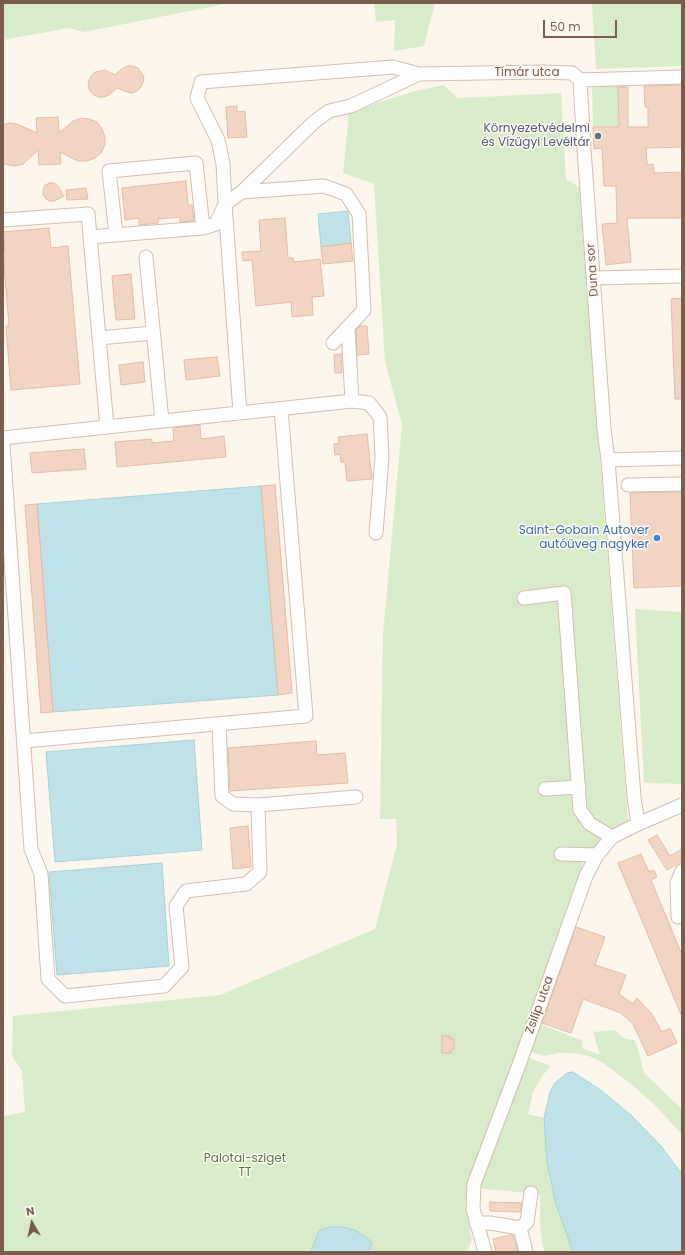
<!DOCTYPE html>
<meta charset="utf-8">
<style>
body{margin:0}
#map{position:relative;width:685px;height:1255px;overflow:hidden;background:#fdf6ec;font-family:Poppins,sans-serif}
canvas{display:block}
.frame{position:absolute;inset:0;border:4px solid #7a5c4d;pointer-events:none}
.north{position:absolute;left:12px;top:1203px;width:40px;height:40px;-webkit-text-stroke:3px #fffaf3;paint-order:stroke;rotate:351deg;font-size:11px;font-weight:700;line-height:16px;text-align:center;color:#7a5c4d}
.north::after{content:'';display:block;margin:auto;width:14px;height:18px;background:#7a5c4d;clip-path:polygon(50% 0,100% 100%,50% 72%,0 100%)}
.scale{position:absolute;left:543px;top:20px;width:74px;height:18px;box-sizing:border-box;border:2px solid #7a5c4d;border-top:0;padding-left:5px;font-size:12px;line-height:14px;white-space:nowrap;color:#7a5c4d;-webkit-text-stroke:3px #fffaf3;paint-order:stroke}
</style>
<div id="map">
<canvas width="685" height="1255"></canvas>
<div class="frame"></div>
<div class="north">N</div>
<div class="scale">50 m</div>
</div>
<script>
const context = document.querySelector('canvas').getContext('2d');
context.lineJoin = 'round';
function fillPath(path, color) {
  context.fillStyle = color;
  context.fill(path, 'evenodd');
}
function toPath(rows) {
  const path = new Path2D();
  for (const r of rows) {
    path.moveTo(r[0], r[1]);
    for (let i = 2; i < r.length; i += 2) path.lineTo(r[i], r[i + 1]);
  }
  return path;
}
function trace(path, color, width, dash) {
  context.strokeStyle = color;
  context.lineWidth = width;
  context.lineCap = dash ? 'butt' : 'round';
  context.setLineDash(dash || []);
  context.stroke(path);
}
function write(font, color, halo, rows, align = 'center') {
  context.font = font + ' Poppins,sans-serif';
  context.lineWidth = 3;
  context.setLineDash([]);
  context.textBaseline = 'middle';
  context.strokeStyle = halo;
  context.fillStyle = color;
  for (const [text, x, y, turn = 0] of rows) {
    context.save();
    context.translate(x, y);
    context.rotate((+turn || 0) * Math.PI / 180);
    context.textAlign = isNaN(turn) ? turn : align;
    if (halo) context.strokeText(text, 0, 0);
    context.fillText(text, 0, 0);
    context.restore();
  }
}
const green = toPath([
 [3,3,230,3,84,32,69,28,3,40],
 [374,3,435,3,424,46,394,51,395,20,376,22],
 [592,3,682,3,682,66,596,69],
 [618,83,619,127,593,127,592,84],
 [443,85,458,98,561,93,566,179,579,187,628,821,585,857,530,1020,583,1041,582,1048,600,1055,593,1032,614,1030,624,1038,636,1041,644,1073,682,1109,682,1135,656,1106,631,1084,603,1063,589,1056,573,1053,559,1053,544,1056,526,1050,524,1056,551,1066,543,1075,533,1092,528,1114,544,1118,547,1162,556,1204,573,1252,544,1252,540,1227,540,1194,474,1188,465,1202,472,1240,467,1252,369,1252,371,1242,343,1227,331,1227,319,1230,311,1252,3,1252,3,1116,25,1112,22,1071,12,1056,13,1016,220,995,375,929,397,844,396,819,380,819,383,633,402,424,385,362,374,184,343,173,349,112,415,91],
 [635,609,682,612,682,784,644,783]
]);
const water = toPath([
 [348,211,351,243,321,247,318,214,348,211],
 [261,486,278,695,53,712,37,504,261,486],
 [194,740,202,850,55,862,46,752,194,740],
 [162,863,169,966,57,975,49,872,162,863],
 [573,1072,602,1091,632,1116,661,1146,682,1174,682,1252,573,1252,556,1204,547,1162,544,1118,550,1092,555,1083,567,1073,573,1072],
 [331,1227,343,1227,357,1231,372,1242,369,1252,311,1252,319,1230,331,1227]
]);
const building = toPath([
 [128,66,133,66,138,68,144,77,143,82,141,87,137,91,132,93,127,92,117,88,109,95,104,97,99,97,94,95,90,91,88,86,89,80,91,76,95,72,105,70,115,75,123,68,128,66],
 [682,85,682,147,646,148,647,165,653,164,654,173,682,172,682,218,627,218,631,262,606,265,602,224,617,223,616,186,604,186,602,148,594,149,593,127,619,127,618,87,628,87,628,127,648,127,648,107,645,107,644,86,682,85],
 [237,106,237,112,245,111,247,137,228,138,226,107,237,106],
 [58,117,59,133,73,121,81,118,89,119,97,122,102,129,105,137,105,145,101,153,95,158,87,161,78,161,60,152,61,164,39,165,38,150,23,164,15,166,3,164,3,125,9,123,17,124,37,133,36,118,58,117],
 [186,181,188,205,192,205,194,221,180,222,180,217,158,219,158,223,139,225,139,218,125,220,122,188,186,181],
 [50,183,54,183,58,186,64,196,54,201,49,201,45,198,43,194,43,190,45,185,50,183],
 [86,188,88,199,67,200,66,190,86,188],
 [285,218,288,258,293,258,294,262,320,259,324,296,312,297,313,315,292,317,291,302,256,306,252,260,243,261,242,252,261,251,259,220,285,218],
 [49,228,51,248,68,246,80,384,11,390,6,326,9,326,3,252,5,252,3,232,49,228],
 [351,243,353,261,323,264,321,247,351,243],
 [131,274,135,319,116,320,112,276,131,274],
 [682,298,682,399,675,399,671,299,682,298],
 [360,326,367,326,369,354,357,355,356,330,360,326],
 [341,354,342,373,335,373,334,355,341,354],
 [217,357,220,376,186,380,184,360,217,357],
 [143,362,145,382,121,385,119,365,143,362],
 [200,425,201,439,224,436,226,457,117,467,115,442,152,439,152,443,174,441,173,428,200,425],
 [367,434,372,479,347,481,345,462,341,462,340,454,335,455,334,444,339,443,338,437,367,434],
 [84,449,86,469,32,473,30,453,84,449],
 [275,485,292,693,278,695,261,486,275,485],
 [682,492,682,586,634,588,630,493,682,492],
 [37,504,53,712,41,713,25,505,37,504],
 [316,741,317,755,345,753,348,783,230,791,228,748,316,741],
 [248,826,251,867,233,869,230,828,248,826],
 [657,835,670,856,682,849,682,861,667,870,648,840,657,835],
 [641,854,649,872,654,870,657,877,651,880,682,955,682,1017,618,863,641,854],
 [576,927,605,937,595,965,626,975,619,994,633,1004,637,998,652,1014,662,1032,670,1028,677,1043,648,1056,633,1024,621,1013,583,999,571,1033,542,1023,576,927],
 [442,1036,450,1036,450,1039,454,1039,454,1049,451,1050,451,1053,442,1053,442,1036],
 [490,1202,522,1203,520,1212,490,1211,490,1202],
 [510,1235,513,1235,518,1252,496,1252,493,1239,510,1235]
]);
const minor = toPath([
 [580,80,584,149,604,429,608,460,634,797,638,824],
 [242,192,324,186,346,194,359,214,364,310,333,343],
 [3,220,88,214,107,427],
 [116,235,109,171,196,163,203,228],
 [90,237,203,228,216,224,225,204,223,164,218,140,197,98,201,82,393,67,419,74,544,72,572,73,580,80,682,77],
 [146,257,162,421],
 [594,278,682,276],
 [348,328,352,401],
 [99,338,153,333],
 [240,413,225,204,242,192,314,122,329,111,351,106,419,74],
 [3,438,352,401,369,403,380,417,382,457,376,533],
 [3,444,31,849,41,874,48,979,65,996,164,986,182,967,176,906,186,891,246,884,260,872,258,805],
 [608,460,682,458],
 [628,485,682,484],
 [524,598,564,593,580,810,590,824,612,837],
 [219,724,222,796,233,804,258,805,356,797],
 [24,741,306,716,281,409],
 [545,789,579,787],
 [561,854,597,855],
 [678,917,677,883,682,871],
 [476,1223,490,1223,520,1228,526,1252],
 [520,1228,527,1222,531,1193],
 [485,1252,473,1209,474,1184,520,1062,586,876,597,855,612,837,638,824,682,805]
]);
const markers = [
 [598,136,4,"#5c6f8a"],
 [657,538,4,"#3f7fe0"]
];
const streetNames = [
 ["Tímár utca",527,73],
 ["Duna sor",593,270,-94],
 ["Zsilip utca",540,1005,-70]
];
const serviceNames = [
 ["Környezetvédelmi",590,129],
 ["és Vízügyi Levéltár",590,143]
];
const shopNames = [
 ["Saint-Gobain Autover",649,531],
 ["autóüveg nagyker",649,545]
];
const parkNames = [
 ["Palotai-sziget",245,1159],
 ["TT",245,1173]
];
fillPath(green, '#d8ecc9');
fillPath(water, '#bfe3e8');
trace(water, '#a5d3da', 1);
fillPath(building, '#f3d5c3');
trace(building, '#e6bba3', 1);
trace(minor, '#d1beb0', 15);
trace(minor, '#fff', 13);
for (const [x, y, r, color] of markers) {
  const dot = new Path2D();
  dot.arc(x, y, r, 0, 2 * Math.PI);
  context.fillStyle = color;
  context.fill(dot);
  trace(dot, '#fffaf3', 1.5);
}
write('12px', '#7a5c4d', '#fffaf3', streetNames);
write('12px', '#4e5e75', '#fffaf3', serviceNames, 'right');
write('12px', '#366cbe', '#fffaf3', shopNames, 'right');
write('12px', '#537a41', '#fffaf3', parkNames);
</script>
